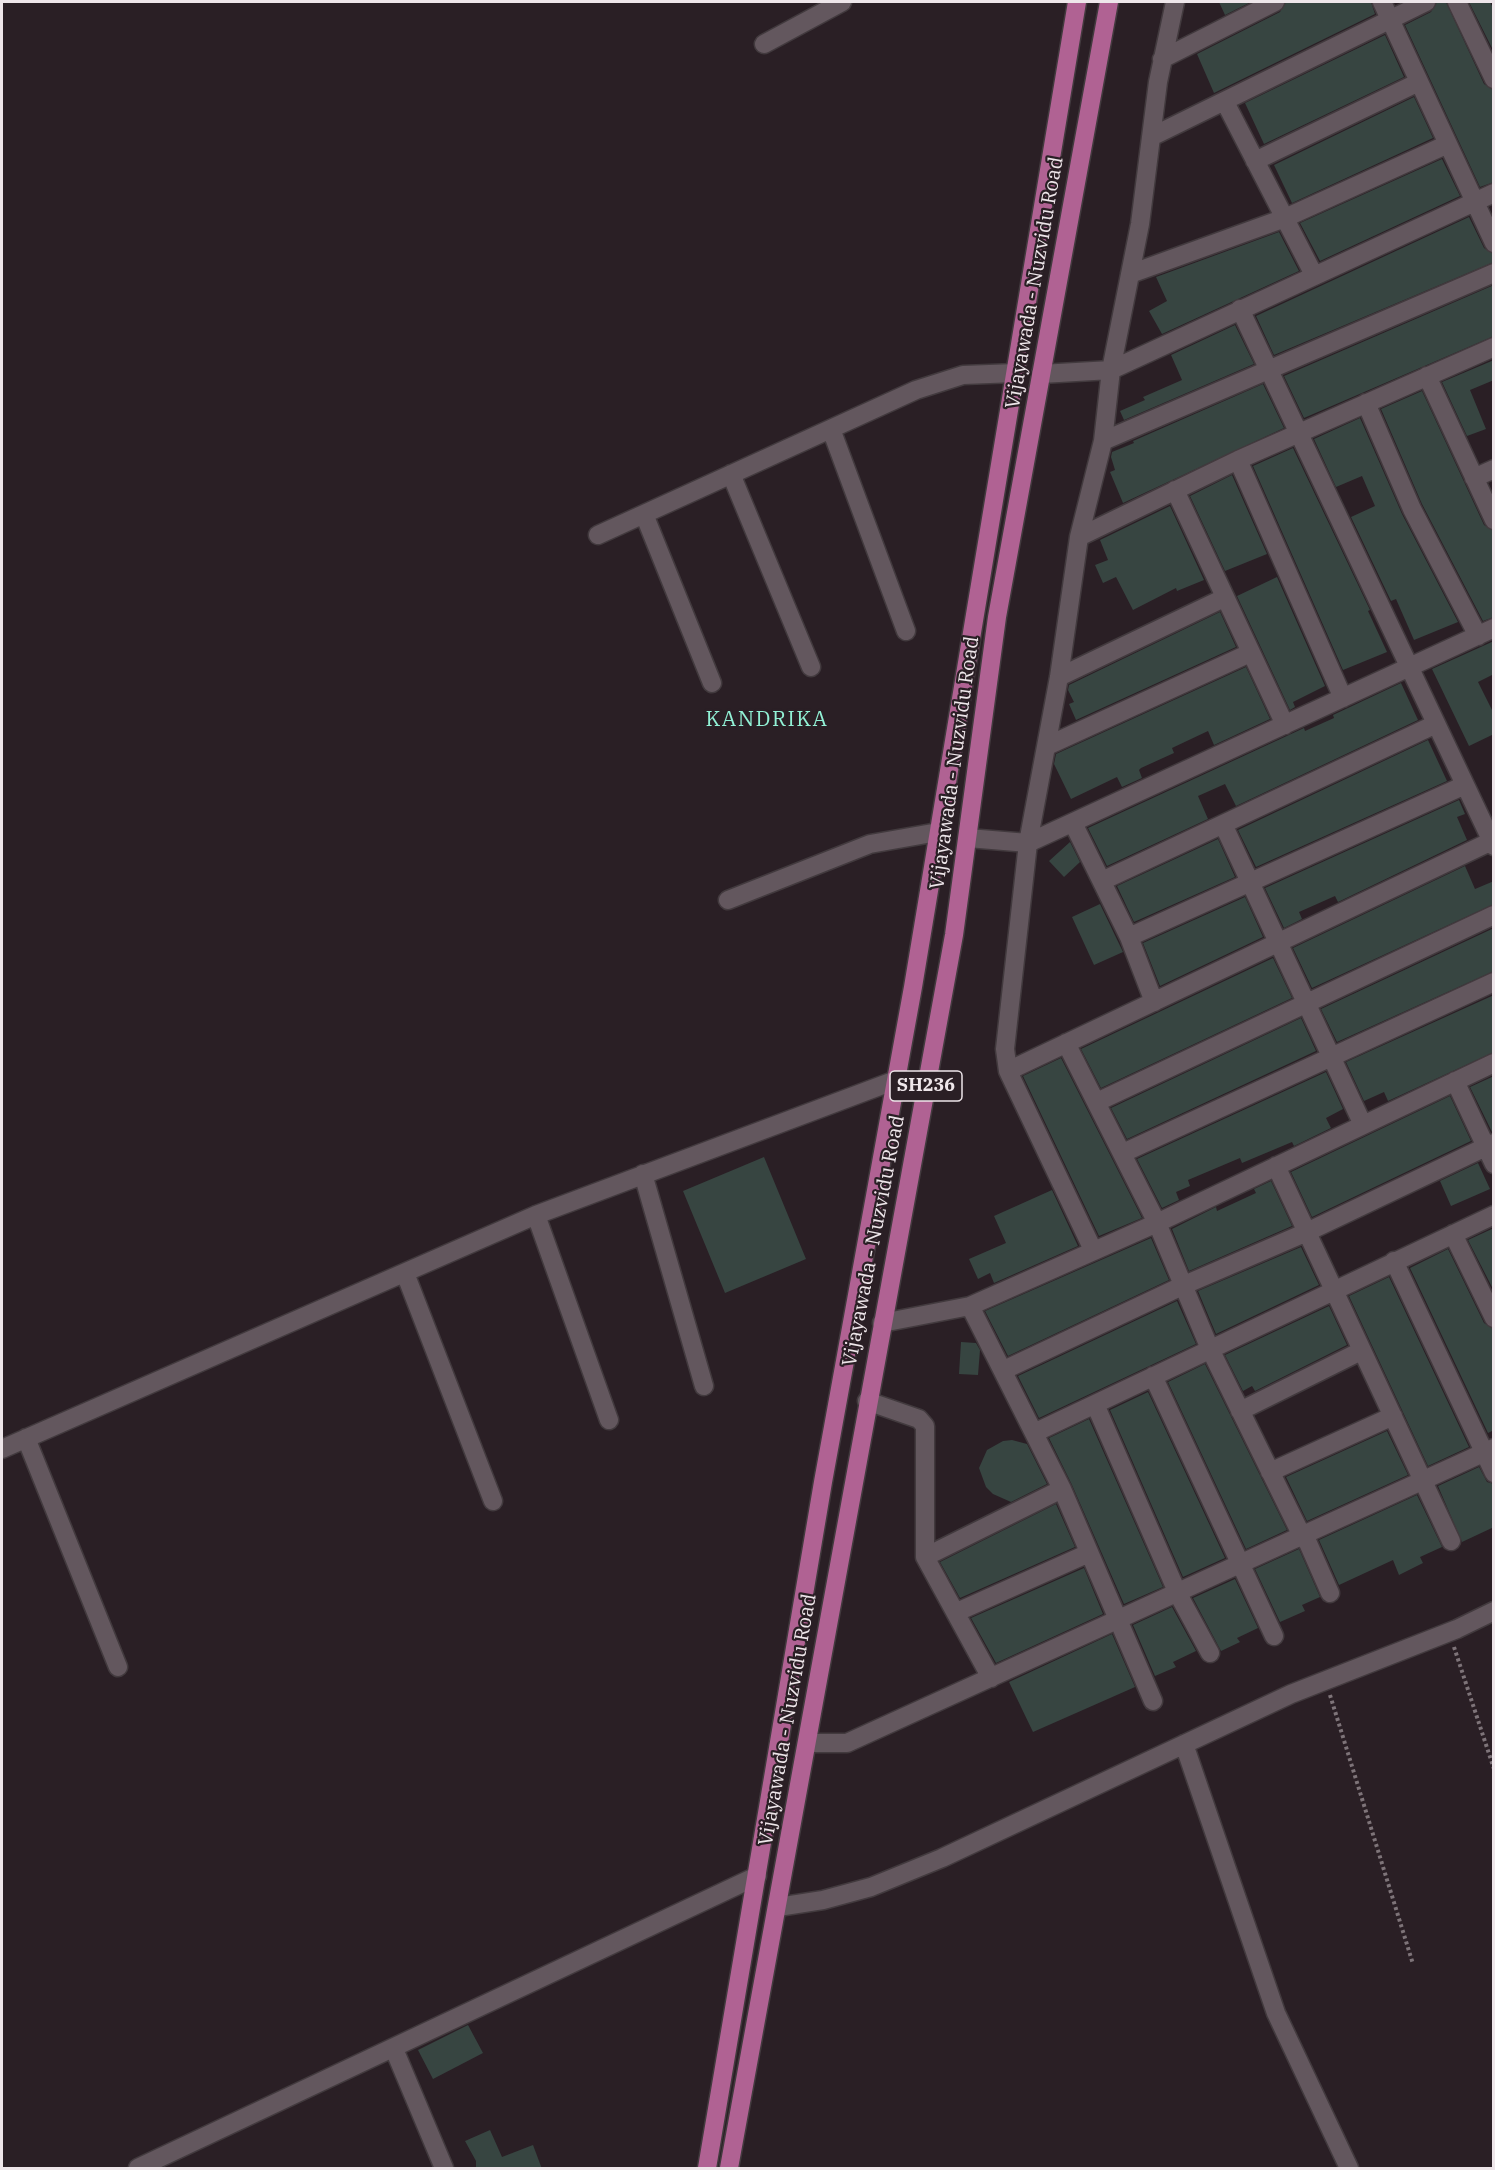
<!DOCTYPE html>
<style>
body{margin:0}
#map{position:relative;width:1495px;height:2170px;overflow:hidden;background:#2a1f25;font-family:"IBM Plex Serif",serif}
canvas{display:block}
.frame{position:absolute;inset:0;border:3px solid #eee6ea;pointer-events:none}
</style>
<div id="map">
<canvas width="1495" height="2170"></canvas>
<div class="frame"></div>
</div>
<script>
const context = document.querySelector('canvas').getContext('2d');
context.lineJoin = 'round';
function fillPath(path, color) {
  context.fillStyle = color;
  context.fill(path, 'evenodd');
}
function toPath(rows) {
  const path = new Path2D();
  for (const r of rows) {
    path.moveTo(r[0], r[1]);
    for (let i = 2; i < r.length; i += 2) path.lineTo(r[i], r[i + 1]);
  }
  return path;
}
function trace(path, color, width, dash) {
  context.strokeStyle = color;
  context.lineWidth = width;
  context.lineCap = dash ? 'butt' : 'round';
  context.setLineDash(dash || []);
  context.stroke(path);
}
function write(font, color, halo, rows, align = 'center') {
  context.font = font + ' "IBM Plex Serif",serif';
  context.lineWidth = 4.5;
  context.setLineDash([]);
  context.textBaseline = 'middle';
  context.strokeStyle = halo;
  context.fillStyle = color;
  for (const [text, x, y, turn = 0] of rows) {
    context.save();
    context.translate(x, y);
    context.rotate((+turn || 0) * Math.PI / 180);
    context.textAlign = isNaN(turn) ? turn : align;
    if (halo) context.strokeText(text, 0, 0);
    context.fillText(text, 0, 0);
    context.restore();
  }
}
const building = toPath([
 [1219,2,1251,2,1225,15],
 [1286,2,1371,2,1375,14,1214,93,1197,54,1280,12],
 [1437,2,1446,2,1484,84,1494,90,1494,182,1480,187,1405,25,1431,12],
 [1469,2,1490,2,1494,10,1494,52],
 [1385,35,1404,77,1264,144,1245,103],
 [1414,97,1433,138,1292,203,1274,165],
 [1442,159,1460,196,1320,261,1300,223],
 [1469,217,1484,248,1494,254,1494,262,1274,355,1256,316],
 [1279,232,1299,271,1162,334,1149,311,1167,301,1156,277],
 [1494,285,1494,336,1304,418,1284,376],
 [1235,325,1254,364,1124,420,1120,411,1145,400,1143,397,1182,380,1171,355],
 [1494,360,1494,380,1470,390,1486,429,1467,436,1442,382],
 [1263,384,1284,428,1123,503,1110,472,1115,470,1111,457,1112,452,1134,443,1133,441],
 [1422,391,1484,525,1494,531,1494,617,1483,621,1422,504,1381,409],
 [1360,418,1402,514,1458,622,1414,640,1396,599,1391,601,1351,517,1375,506,1362,476,1336,487,1314,439],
 [1293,448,1370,610,1368,611,1387,652,1343,670,1253,466],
 [1232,475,1267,554,1225,571,1190,496],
 [1170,506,1204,580,1177,591,1176,588,1133,610,1116,577,1103,583,1095,565,1108,560,1100,540],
 [1277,577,1325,686,1293,702,1295,707,1290,710,1237,596],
 [1220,612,1236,647,1076,720,1069,704,1074,702,1068,690,1069,685],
 [1494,641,1494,674,1478,682,1494,714,1494,734,1469,746,1432,669],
 [1246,667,1270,719,1214,745,1208,731,1172,748,1174,753,1141,768,1139,770,1142,778,1122,787,1117,777,1071,799,1054,764,1056,754],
 [1401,683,1418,720,1236,806,1225,784,1198,796,1208,819,1107,866,1088,828,1304,728,1305,731,1334,718,1333,715],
 [1428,740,1447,781,1256,867,1238,830],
 [1459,800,1465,814,1457,817,1467,840,1338,902,1335,896,1299,912,1302,919,1284,928,1265,888],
 [1218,839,1235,877,1134,922,1117,886],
 [1070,842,1080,862,1064,877,1049,861],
 [1465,866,1475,889,1494,881,1494,904,1312,988,1293,948],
 [1245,897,1263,937,1160,986,1143,943],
 [1100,904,1123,952,1094,965,1072,917],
 [1494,928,1494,971,1337,1042,1321,1009],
 [1273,958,1292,998,1101,1088,1081,1049],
 [1494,995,1494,1052,1388,1101,1384,1092,1364,1101,1346,1062],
 [1301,1018,1316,1051,1127,1139,1111,1108],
 [1061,1058,1142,1218,1099,1236,1023,1076],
 [1326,1072,1343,1109,1326,1118,1331,1128,1294,1146,1292,1142,1242,1163,1240,1158,1188,1180,1190,1186,1176,1192,1179,1200,1162,1208,1137,1159],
 [1494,1076,1494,1132,1492,1132,1470,1087],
 [1450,1096,1471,1141,1312,1217,1291,1172],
 [764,1157,806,1259,725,1293,683,1191],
 [1478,1163,1490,1189,1451,1206,1440,1181],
 [1271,1181,1292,1226,1189,1271,1172,1229,1216,1207,1217,1211,1256,1193,1254,1189],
 [1052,1190,1078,1246,994,1283,990,1273,978,1279,969,1259,1006,1243,994,1216],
 [1494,1228,1494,1291,1468,1240],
 [1151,1238,1169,1280,1008,1356,985,1311],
 [1301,1247,1319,1285,1216,1334,1198,1291],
 [1448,1249,1484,1323,1494,1329,1494,1430,1488,1433,1410,1268],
 [1389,1277,1469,1447,1428,1466,1349,1296],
 [1177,1301,1196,1344,1039,1418,1018,1376],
 [1329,1306,1347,1345,1255,1391,1252,1386,1243,1391,1225,1355],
 [961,1342,976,1343,980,1350,978,1375,959,1374],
 [1205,1364,1287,1530,1246,1549,1168,1382],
 [1148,1392,1225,1558,1183,1577,1110,1410],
 [1089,1419,1163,1587,1124,1604,1072,1485,1049,1438],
 [1387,1431,1408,1475,1307,1521,1286,1477],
 [1012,1440,1027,1444,1047,1484,1011,1502,993,1494,986,1487,979,1468,987,1450,1003,1441],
 [1479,1467,1487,1482,1494,1484,1494,1527,1462,1542,1438,1486],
 [1417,1495,1442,1547,1420,1557,1423,1563,1399,1575,1393,1560,1339,1585,1319,1540],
 [1056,1504,1075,1547,960,1598,940,1562],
 [1299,1549,1320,1597,1302,1605,1305,1611,1280,1622,1255,1569],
 [1084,1568,1103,1614,996,1663,971,1618],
 [1235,1579,1258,1628,1237,1638,1240,1642,1221,1651,1193,1598],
 [1172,1607,1196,1651,1173,1662,1176,1667,1155,1676,1133,1625],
 [1112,1634,1135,1687,1033,1732,1009,1682],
 [468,2025,483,2053,433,2079,418,2050],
 [490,2130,502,2157,533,2145,542,2169,476,2169,476,2161,465,2141]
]);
const path = toPath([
 [1454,1647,1494,1769],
 [1330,1695,1413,1964]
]);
const minor = toPath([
 [1382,2,1494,243],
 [1457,2,1494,79],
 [764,44,842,2],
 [1162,59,1275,2],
 [1225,102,1314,275],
 [1151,137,1426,2],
 [1255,161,1419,82],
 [1130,274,1285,218,1448,144],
 [1240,309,1494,846],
 [1041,374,1111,370,1494,193],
 [1427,376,1494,520],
 [1366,403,1412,509,1478,636],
 [831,429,906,631],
 [1103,441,1494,273],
 [1238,460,1343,698],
 [731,474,811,667],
 [1474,478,1494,469],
 [1175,490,1285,725],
 [644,514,712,683],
 [598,535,916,390,963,375,1016,373],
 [1079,537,1238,460,1494,347],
 [1059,677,1224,598],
 [1047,746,1250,653],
 [1073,823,1129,937,1154,1002],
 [1223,824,1363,1125],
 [968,838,1028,843,1494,628],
 [1102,881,1436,724],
 [728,900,870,844,938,832],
 [1129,937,1465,785],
 [1066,1043,1157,1223,1210,1349,1302,1536,1308,1543,1330,1593],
 [1008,1071,1494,840],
 [1455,1081,1494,1164],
 [1097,1102,1494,915],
 [1123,1153,1494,982],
 [1276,1166,1451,1541],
 [643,1174,704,1386],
 [536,1215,609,1420],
 [1453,1234,1494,1318],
 [1093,1250,1008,1071,1005,1049,1028,843,1059,677,1079,537,1103,441,1111,370,1140,224,1158,82,1175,2],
 [1394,1261,1494,1473],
 [405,1273,493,1501],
 [970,1306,1062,1489,1153,1701],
 [882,1323,970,1306,1157,1223,1494,1063],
 [1004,1370,1182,1286,1307,1232,1494,1143],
 [1153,1376,1274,1636],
 [867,1401,919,1419,925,1426,925,1557,991,1678],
 [1095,1404,1178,1594,1210,1653],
 [1240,1411,1361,1351],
 [1034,1433,1494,1215],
 [26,1438,118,1667],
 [2,1449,536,1215,896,1080],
 [1270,1472,1393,1416],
 [925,1557,1062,1489],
 [957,1612,1089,1553],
 [807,1743,847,1743,1494,1448],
 [1184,1744,1276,2013,1349,2168],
 [778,1907,823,1900,871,1887,942,1858,1291,1694,1457,1629,1494,1611],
 [394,2049,444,2168],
 [138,2168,757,1876]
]);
const major = toPath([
 [707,2168,823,1482,913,987,1077,2],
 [729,2168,954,935,997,617,1109,2]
]);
const shields = [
 [926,1086,72]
];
const shieldNames = [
 ["SH236",926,1086]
];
const streetNames = [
 ["Vijayawada - Nuzvidu Road",1035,283,-80],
 ["Vijayawada - Nuzvidu Road",955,763,-82],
 ["Vijayawada - Nuzvidu Road",874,1241,-79],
 ["Vijayawada - Nuzvidu Road",788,1720,-80]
];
const neighbourhoodNames = [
 ["KANDRIKA",767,720]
];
fillPath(building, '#374541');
trace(minor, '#423a3e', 21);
trace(major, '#423a3e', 21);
trace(path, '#7e7479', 4, [3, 3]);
trace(minor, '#63575e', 18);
trace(major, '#b06293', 18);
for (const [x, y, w] of shields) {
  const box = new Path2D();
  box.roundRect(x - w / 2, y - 15, w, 30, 4.5);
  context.fillStyle = '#2a1f25';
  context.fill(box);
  trace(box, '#eee6ea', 1.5);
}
write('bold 18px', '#eee6ea', null, shieldNames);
write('20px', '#eee6ea', '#2a1f25', streetNames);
context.letterSpacing = '1.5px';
write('21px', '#92f2d6', '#2a1f25', neighbourhoodNames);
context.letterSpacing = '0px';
</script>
